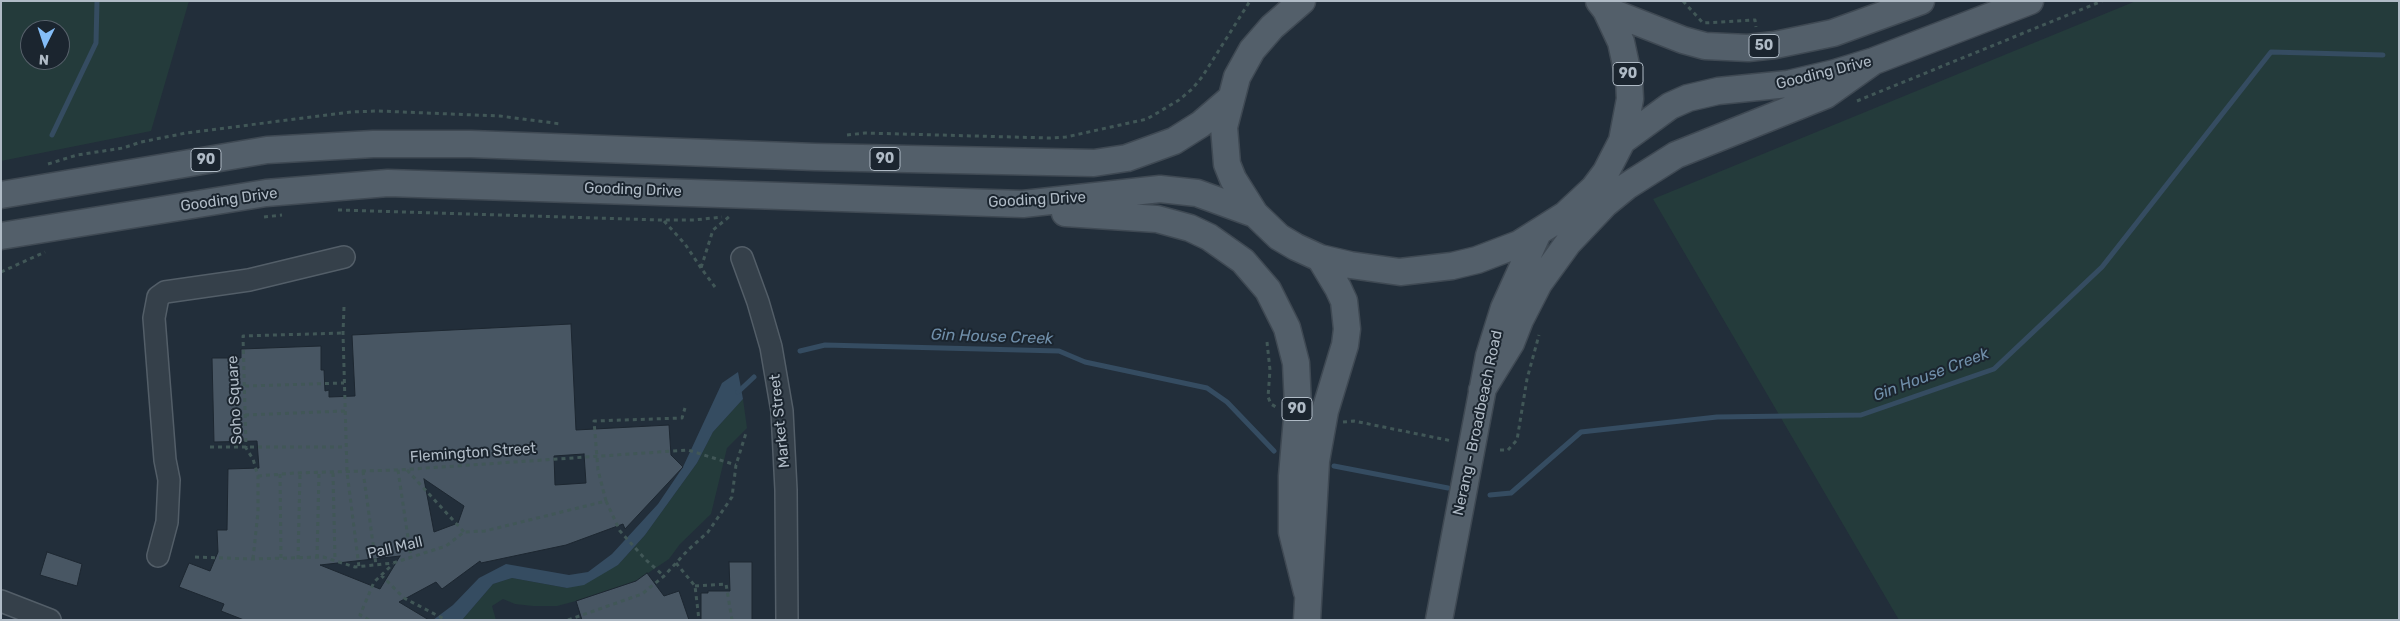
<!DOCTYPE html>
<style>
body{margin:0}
#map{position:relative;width:2400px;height:621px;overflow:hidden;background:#222e3a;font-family:Rubik,sans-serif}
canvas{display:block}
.frame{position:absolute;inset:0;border:2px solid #b0bbc6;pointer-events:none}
.north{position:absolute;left:20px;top:20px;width:50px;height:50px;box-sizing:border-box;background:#1b252f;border:1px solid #57616b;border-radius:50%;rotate:184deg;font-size:14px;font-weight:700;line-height:20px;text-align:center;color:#b0bbc6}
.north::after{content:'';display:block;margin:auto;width:18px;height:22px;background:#84bdf7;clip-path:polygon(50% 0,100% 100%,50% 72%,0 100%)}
</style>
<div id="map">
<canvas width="2400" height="621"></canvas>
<div class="frame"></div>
<div class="north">N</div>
</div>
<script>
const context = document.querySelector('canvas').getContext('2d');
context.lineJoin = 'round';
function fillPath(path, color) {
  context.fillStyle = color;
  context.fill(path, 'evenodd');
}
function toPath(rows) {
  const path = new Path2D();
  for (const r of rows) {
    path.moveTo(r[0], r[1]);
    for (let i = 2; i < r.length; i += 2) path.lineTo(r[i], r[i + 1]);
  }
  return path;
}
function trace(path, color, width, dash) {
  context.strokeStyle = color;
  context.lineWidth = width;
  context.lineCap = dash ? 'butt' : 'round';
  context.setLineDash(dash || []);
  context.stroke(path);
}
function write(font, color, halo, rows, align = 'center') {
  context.font = font + ' Rubik,sans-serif';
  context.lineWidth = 4;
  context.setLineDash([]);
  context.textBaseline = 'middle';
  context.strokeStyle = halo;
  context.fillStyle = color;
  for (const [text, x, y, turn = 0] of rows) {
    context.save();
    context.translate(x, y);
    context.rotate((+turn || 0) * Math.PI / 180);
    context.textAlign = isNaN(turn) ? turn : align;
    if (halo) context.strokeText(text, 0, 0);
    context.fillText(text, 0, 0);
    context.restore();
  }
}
const green = toPath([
 [1,1,189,1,151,131,1,161],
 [30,30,60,30,60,60,30,60],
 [2136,1,2399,1,2399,620,1899,620,1653,199],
 [743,399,747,428,727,448,711,514,680,544,669,559,636,581,576,601,557,606,533,606,515,604,503,599,492,606,496,620,462,620,493,584,512,578,567,588,618,565,645,535,676,492,697,463,713,432]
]);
const water = toPath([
 [738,372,743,399,713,432,697,463,676,492,645,535,618,565,584,585,567,588,512,578,493,584,462,620,433,620,453,605,479,578,506,564,569,575,588,572,612,554,658,504,683,467,722,383]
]);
const stream = toPath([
 [52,135,96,43,97,1],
 [800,351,825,345,1059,351,1085,362,1207,388,1227,402,1274,451],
 [738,392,754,377],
 [1334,466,1448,488],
 [1490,495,1511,493,1581,432,1717,417,1861,415,1994,369,2102,267,2271,52,2383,55]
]);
const building = toPath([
 [571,324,576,430,669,425,671,455,683,467,625,529,623,524,566,545,481,563,480,561,442,589,436,582,399,602,429,620,244,620,221,611,224,604,179,587,189,563,210,571,218,552,217,530,227,530,228,469,259,468,257,441,214,442,212,358,241,358,241,349,321,346,321,370,324,370,325,391,329,390,329,397,355,396,352,335,571,324],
 [584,454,586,483,555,485,554,456,584,454],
 [424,479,464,506,458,523,434,532,424,479],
 [400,556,380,589,320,565,400,556],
 [47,552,82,564,77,586,40,575,47,552],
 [729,562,752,562,752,620,701,620,701,593,708,593,708,591,730,591,729,562],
 [647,573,664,596,679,591,689,620,582,620,576,601,636,581,647,573]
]);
const path = toPath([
 [1683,1,1703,23,1755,20,1756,27],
 [1857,101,2102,1],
 [847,135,865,133,1049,138,1066,137,1147,119,1179,100,1192,89,1202,77,1250,1],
 [48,164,77,155,123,148,141,142,186,133,351,112,378,111,500,116,561,124],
 [338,210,660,220,694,220,722,217],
 [264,217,282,215],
 [664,221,685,244,701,268],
 [1,272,45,252],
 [715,287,701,268,713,230,730,216],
 [344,307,343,333,347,472,359,567],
 [1267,342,1270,370,1268,397,1271,404,1276,407],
 [245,386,344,383],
 [245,415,345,411],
 [1343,422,1354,421,1452,441],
 [210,447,346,447],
 [1500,450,1508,450,1517,440,1527,379,1539,335],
 [398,470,411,558],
 [407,470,464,532],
 [363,471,376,565],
 [333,473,335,561],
 [280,474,281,559],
 [258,476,295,473,398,470,688,450,736,465],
 [606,501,598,470,594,421,682,418,685,408],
 [195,557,253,559,323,557,355,567,393,563,446,546,464,532,485,531,606,501,620,531,646,560,664,576],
 [317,558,319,473],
 [253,559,258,512,258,476,253,459,246,448,243,336,343,333],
 [298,559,300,473],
 [676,563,695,586,699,620],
 [381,575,404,598,446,620],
 [695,586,726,584,732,620],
 [369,620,360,615,374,582,393,564],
 [568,620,642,594,664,576,688,550,708,532,732,497,736,465,746,433]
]);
const minor = toPath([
 [742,258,758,302,771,347,782,411,786,490,787,620],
 [158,556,167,522,169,480,165,460,154,318,158,297,165,292,249,280,344,257],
 [1,601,50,620]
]);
const major = toPath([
 [1302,1,1272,27,1252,50,1237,77,1224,127,1227,164,1233,179,1255,214,1279,237,1296,247,1320,258,1350,265,1400,272,1452,266,1477,260,1519,244,1565,215,1594,188,1606,172,1622,141,1630,99,1629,79,1621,42,1606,10,1599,1],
 [1606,10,1683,40,1705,46,1748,48,1775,45,1833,33,1921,1],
 [1622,141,1670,106,1688,98,1718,91,1788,84,1835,73,1874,61,2030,1],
 [1,195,267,150,373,144,471,144,815,157,1094,163,1127,158,1174,141,1201,124,1230,99],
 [1065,213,1157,219,1190,228,1209,237,1243,261,1268,290,1287,328,1296,363,1298,406,1292,476,1292,532,1307,592],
 [1,236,266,193,388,183,1023,204,1160,189,1197,193,1255,214],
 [1482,390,1511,343,1520,320,1539,283,1568,243,1605,204,1627,186,1676,155,1826,95,1874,61],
 [1307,620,1316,461,1325,411,1345,345,1347,329,1344,301,1338,288,1320,258],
 [1439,620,1489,356,1504,308,1538,233]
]);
const shields = [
 [1764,46,30],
 [1628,74,30],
 [885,159,30],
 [206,160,30],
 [1297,409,30]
];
const shieldNames = [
 ["50",1764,46],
 ["90",1628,74],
 ["90",885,159],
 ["90",206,160],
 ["90",1297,409]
];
const streetNames = [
 ["Gooding Drive",1824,73,-14],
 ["Gooding Drive",633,190,2],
 ["Gooding Drive",229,200,-8],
 ["Gooding Drive",1037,200,-3],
 ["Soho Square",235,400,-93],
 ["Market Street",780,421,-96],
 ["Nerang - Broadbeach Road",1478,423,-78],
 ["Flemington Street",473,453,-4],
 ["Pall Mall",395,548,-13]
];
const waterNames = [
 ["Gin House Creek",992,337,2],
 ["Gin House Creek",1931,375,-21]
];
fillPath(green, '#243b3b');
fillPath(water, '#354c61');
trace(stream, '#354c61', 5);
fillPath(building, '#485663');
trace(building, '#1d2731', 1);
trace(minor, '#535e68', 24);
trace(major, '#3f4953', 29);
trace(path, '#415757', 3, [4, 4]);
trace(minor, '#35404a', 21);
trace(major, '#535f6a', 26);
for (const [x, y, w] of shields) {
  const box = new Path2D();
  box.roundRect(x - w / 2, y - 11.5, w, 23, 4);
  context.fillStyle = '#1b252f';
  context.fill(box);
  trace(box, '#b0bbc6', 1);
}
write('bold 14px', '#b0bbc6', null, shieldNames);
write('15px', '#b0bbc6', '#1b252f', streetNames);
write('italic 16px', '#708faa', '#1b252f', waterNames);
</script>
